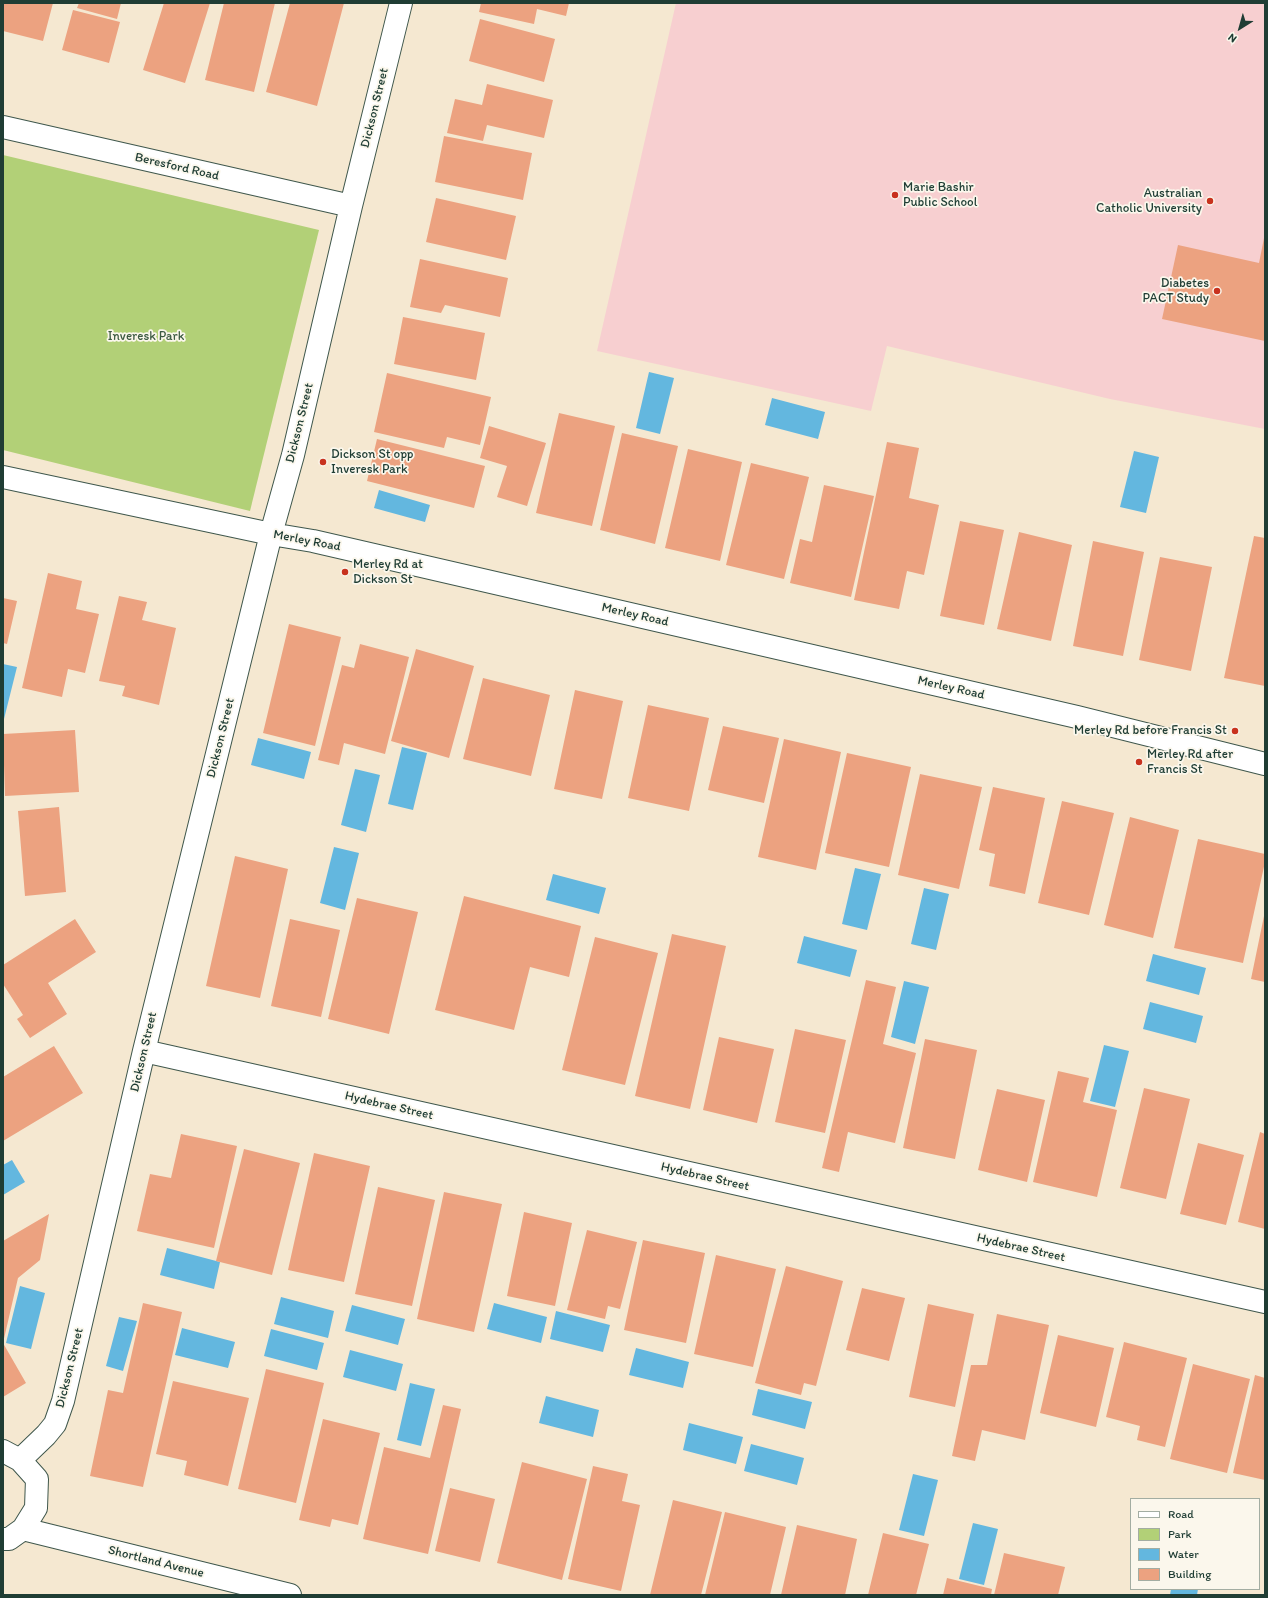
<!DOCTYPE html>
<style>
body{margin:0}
#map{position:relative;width:1268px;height:1598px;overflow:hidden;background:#f5e8d1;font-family:Itim,sans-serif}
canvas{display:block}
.frame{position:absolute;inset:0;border:4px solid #1f3d34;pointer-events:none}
.legend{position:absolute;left:1130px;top:1498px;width:130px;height:92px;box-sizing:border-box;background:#fbf7ec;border:1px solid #a3ada2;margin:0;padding:5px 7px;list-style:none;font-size:12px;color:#1f3d34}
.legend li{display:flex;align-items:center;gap:8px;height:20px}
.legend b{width:20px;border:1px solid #a3ada2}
.north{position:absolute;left:1220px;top:8px;width:40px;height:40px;-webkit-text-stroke:3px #fbf7ec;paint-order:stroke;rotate:217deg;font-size:11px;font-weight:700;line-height:16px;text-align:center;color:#1f3d34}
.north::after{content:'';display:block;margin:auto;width:14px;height:18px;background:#1f3d34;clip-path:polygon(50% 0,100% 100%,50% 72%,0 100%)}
</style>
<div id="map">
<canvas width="1268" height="1598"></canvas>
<div class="frame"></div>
<ul class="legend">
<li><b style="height:5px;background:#fff"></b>Road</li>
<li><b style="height:11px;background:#b2d077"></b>Park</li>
<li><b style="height:11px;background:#63b7df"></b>Water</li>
<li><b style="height:11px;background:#eca280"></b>Building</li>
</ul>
<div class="north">N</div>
</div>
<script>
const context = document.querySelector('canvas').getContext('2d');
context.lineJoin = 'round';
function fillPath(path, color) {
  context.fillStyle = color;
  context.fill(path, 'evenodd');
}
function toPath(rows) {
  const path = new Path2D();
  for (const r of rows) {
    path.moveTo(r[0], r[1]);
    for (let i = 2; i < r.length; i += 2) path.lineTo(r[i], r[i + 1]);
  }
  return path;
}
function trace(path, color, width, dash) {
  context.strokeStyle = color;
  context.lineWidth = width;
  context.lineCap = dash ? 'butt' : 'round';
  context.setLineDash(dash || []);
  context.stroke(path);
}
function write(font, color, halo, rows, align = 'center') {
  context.font = font + ' Itim,sans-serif';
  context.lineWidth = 3.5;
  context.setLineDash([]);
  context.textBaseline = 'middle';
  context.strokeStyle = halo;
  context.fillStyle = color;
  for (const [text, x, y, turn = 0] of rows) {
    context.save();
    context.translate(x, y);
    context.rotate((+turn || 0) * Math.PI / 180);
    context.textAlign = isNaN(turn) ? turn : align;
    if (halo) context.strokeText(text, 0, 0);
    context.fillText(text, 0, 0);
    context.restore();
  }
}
const built = toPath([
 [676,3,1265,3,1265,429,1110,399,887,346,871,411,597,351]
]);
const green = toPath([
 [3,155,319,230,250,511,3,450]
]);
const water = toPath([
 [649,372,674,378,660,434,636,428],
 [772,398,825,412,818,439,765,425],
 [1134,451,1159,457,1146,513,1120,507],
 [379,490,430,505,425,522,374,508],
 [3,664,17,667,3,723],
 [258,738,311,752,304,779,251,765],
 [402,747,427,753,413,810,388,804],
 [355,769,380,775,366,832,341,825],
 [334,847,359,853,345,910,320,903],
 [855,868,881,874,867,930,842,924],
 [553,874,606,888,599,914,546,900],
 [924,888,949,894,936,950,911,944],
 [804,936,857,950,850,977,797,963],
 [1153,954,1206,968,1199,995,1146,981],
 [904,981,929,987,915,1044,891,1037],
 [1150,1002,1203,1016,1196,1043,1143,1029],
 [1104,1045,1129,1051,1115,1107,1090,1101],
 [12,1160,25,1182,3,1195,3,1165],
 [167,1248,220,1262,214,1289,160,1275],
 [20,1286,45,1293,31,1349,6,1343],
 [281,1297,334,1311,328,1338,274,1324],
 [494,1303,547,1317,541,1343,487,1329],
 [352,1305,405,1319,398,1345,345,1331],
 [556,1311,610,1325,603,1352,550,1339],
 [119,1317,137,1321,123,1371,106,1366],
 [182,1328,235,1342,228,1368,175,1355],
 [271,1329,324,1343,317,1370,264,1356],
 [636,1348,689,1362,683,1388,629,1375],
 [350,1350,403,1364,396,1391,343,1377],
 [410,1383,435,1389,421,1446,397,1440],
 [758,1389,812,1402,805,1429,752,1415],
 [546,1396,599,1410,593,1437,539,1423],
 [689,1423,743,1437,736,1464,683,1450],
 [751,1444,804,1458,797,1485,744,1471],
 [913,1474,938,1480,924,1536,899,1530],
 [973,1523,998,1529,984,1585,959,1579],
 [1171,1589,1198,1589,1197,1595,1170,1595]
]);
const building = toPath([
 [3,3,53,3,43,41,3,31],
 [79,3,121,3,117,19,77,8],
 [164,3,210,3,185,83,143,70],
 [224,3,275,3,254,92,205,80],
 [290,3,344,3,317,106,266,92],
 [481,3,569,3,566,16,537,9,534,24,479,12],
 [73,10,120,22,109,63,62,50],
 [480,19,555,39,544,82,469,61],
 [487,84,553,100,544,138,487,125,483,141,447,133,455,99,482,105],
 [444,136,532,153,523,200,435,182],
 [436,198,516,216,506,260,426,242],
 [1264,238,1265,341,1162,319,1178,245,1259,263],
 [420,259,508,278,500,317,445,305,441,313,410,307],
 [403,317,485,333,476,380,394,364],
 [387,373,491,397,480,445,447,437,444,448,374,432],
 [559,413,615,426,592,526,536,513],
 [489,426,546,443,527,506,497,497,507,466,480,458],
 [622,433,678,446,655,544,600,530],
 [377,439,485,466,474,508,367,481],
 [887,442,919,448,909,498,939,505,924,575,907,571,899,609,854,600],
 [688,449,742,462,720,561,665,548],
 [751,463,809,477,784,579,726,565],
 [824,485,874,496,851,597,790,583,800,539,812,542],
 [960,521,1004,530,984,625,940,616],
 [1019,532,1072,545,1051,641,997,629],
 [1254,536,1265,538,1265,686,1224,678],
 [1093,541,1144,552,1123,656,1073,646],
 [1160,557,1212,567,1191,671,1139,660],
 [48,573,82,581,76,609,99,614,85,673,68,669,62,697,22,688],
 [119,596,147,602,142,620,176,628,159,705,122,696,125,686,99,681],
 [3,598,17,601,7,644,3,643],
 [289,624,341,637,315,746,263,733],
 [360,644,409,657,385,754,344,743,339,765,318,760,342,665,354,668],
 [416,649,474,666,449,758,391,741],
 [483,678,550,695,531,776,463,759],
 [575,690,623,701,602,799,554,789],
 [648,705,709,718,689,811,628,798],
 [723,726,779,738,764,803,708,790],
 [75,730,79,792,5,796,3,734],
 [784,739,841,752,816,870,758,857],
 [847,753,911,767,889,867,825,853],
 [920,774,982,787,959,889,898,875],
 [993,787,1045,798,1025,894,989,886,995,854,979,850],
 [1062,801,1114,813,1089,915,1038,903],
 [59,807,66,892,25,896,18,811],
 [1130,817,1179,830,1153,938,1104,925],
 [1198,839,1265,854,1265,862,1243,963,1174,948],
 [235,856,288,869,260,998,206,986],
 [464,896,581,926,569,977,530,967,514,1030,435,1010],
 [357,898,418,912,389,1034,328,1019],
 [1264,916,1265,916,1265,982,1251,979],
 [75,919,96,952,48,983,67,1014,30,1038,17,1019,23,1015,3,984,3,965],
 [290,919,340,930,321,1017,271,1006],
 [672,934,726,946,690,1109,635,1096],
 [595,937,658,953,625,1085,562,1070],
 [866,980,896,987,883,1044,916,1053,895,1143,848,1132,839,1172,822,1168],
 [795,1029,846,1040,825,1133,775,1122],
 [719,1037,774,1049,757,1123,703,1110],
 [925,1039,977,1050,955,1159,903,1148],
 [54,1046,83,1093,3,1141,3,1077],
 [1058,1071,1089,1078,1083,1102,1117,1110,1097,1197,1033,1182],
 [1144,1088,1190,1099,1166,1199,1120,1188],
 [997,1089,1045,1100,1027,1182,978,1170],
 [1260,1132,1265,1134,1265,1229,1238,1222],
 [181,1134,237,1146,214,1248,137,1231,150,1174,171,1178],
 [1198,1143,1244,1155,1226,1225,1180,1214],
 [244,1149,300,1163,272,1275,216,1261],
 [314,1153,370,1166,344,1282,288,1270],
 [378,1187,435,1200,412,1306,355,1294],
 [444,1192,502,1204,474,1332,417,1319],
 [524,1212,572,1223,555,1306,507,1296],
 [49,1214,40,1260,18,1278,3,1343,3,1241],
 [587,1230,637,1242,620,1309,608,1306,605,1319,567,1310],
 [643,1240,705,1253,686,1343,624,1330],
 [716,1255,776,1269,753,1367,694,1354],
 [786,1266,843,1281,816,1386,804,1383,801,1395,755,1383],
 [862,1288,905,1298,889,1361,846,1350],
 [143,1303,182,1312,143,1487,90,1476,108,1390,123,1393],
 [928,1304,974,1314,955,1407,909,1397],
 [997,1314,1049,1325,1025,1440,982,1430,975,1461,952,1456,971,1365,987,1365],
 [1058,1335,1114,1348,1096,1427,1040,1413],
 [1124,1342,1187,1358,1165,1447,1137,1440,1140,1426,1106,1417],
 [3,1343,26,1383,3,1397],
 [1193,1364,1250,1379,1227,1473,1170,1459],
 [266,1369,324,1383,296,1503,238,1489],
 [1255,1375,1265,1378,1265,1480,1233,1473],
 [173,1381,249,1398,228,1486,184,1475,187,1461,156,1454],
 [443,1405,461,1409,428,1554,363,1539,384,1447,430,1458],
 [323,1419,380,1433,358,1525,332,1519,330,1527,299,1520],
 [522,1462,587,1479,562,1580,497,1563],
 [593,1466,628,1474,622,1501,640,1505,621,1591,568,1579],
 [450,1488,495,1499,480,1562,435,1551],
 [673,1500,722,1512,701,1595,650,1595],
 [725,1512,786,1527,770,1595,705,1595],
 [797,1525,857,1539,845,1595,781,1595],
 [883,1533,929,1544,916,1595,868,1595],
 [1004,1553,1065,1567,1058,1595,994,1595],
 [947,1578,992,1589,991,1595,943,1595]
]);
const minor = toPath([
 [3,127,351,206],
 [3,477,271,534,313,541,1077,717,1265,764],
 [144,1051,1265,1302],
 [3,1451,20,1460,37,1479,36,1508,23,1529,9,1539,3,1539],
 [20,1460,46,1435,55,1424,63,1401,144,1051,271,534,293,455,351,206,401,3],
 [23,1529,290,1595]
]);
const markers = [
 [895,195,4,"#c8321e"],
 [1210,201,4,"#c8321e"],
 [1217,291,4,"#c8321e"],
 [323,462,4,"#c8321e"],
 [345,572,4,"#c8321e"],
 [1235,731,4,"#c8321e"],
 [1139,762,4,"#c8321e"]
];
const streetNames = [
 ["Dickson Street",375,108,-76],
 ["Beresford Road",177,167,13],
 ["Dickson Street",300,423,-76],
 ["Merley Road",307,541,11],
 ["Merley Road",635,615,13],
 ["Merley Road",951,688,13],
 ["Dickson Street",221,738,-76],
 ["Dickson Street",144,1052,-77],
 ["Hydebrae Street",389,1106,13],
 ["Hydebrae Street",705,1177,13],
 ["Hydebrae Street",1021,1248,13],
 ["Dickson Street",70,1368,-76],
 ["Shortland Avenue",156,1562,14]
];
const poiNames = [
 ["Marie Bashir",903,188],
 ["Public School",903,203],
 ["Australian",1202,194,"right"],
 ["Catholic University",1202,209,"right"],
 ["Diabetes",1209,284,"right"],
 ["PACT Study",1209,299,"right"],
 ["Dickson St opp",331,455],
 ["Inveresk Park",331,470],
 ["Merley Rd at",353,565],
 ["Dickson St",353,580],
 ["Merley Rd before Francis St",1227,731,"right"],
 ["Merley Rd after",1147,755],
 ["Francis St",1147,770]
];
const parkNames = [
 ["Inveresk Park",146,337]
];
fillPath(built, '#f7cfd0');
fillPath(green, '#b2d077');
fillPath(water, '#63b7df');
fillPath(building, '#eca280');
trace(minor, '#3f574c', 24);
trace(minor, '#fff', 22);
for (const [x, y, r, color] of markers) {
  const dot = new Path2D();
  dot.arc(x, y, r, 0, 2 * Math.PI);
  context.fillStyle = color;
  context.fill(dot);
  trace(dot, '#fbf7ec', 1.5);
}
write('13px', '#1f3d34', '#fbf7ec', streetNames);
write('13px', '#1f3d34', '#fbf7ec', poiNames, 'left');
write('13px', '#3c5a41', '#fbf7ec', parkNames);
</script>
